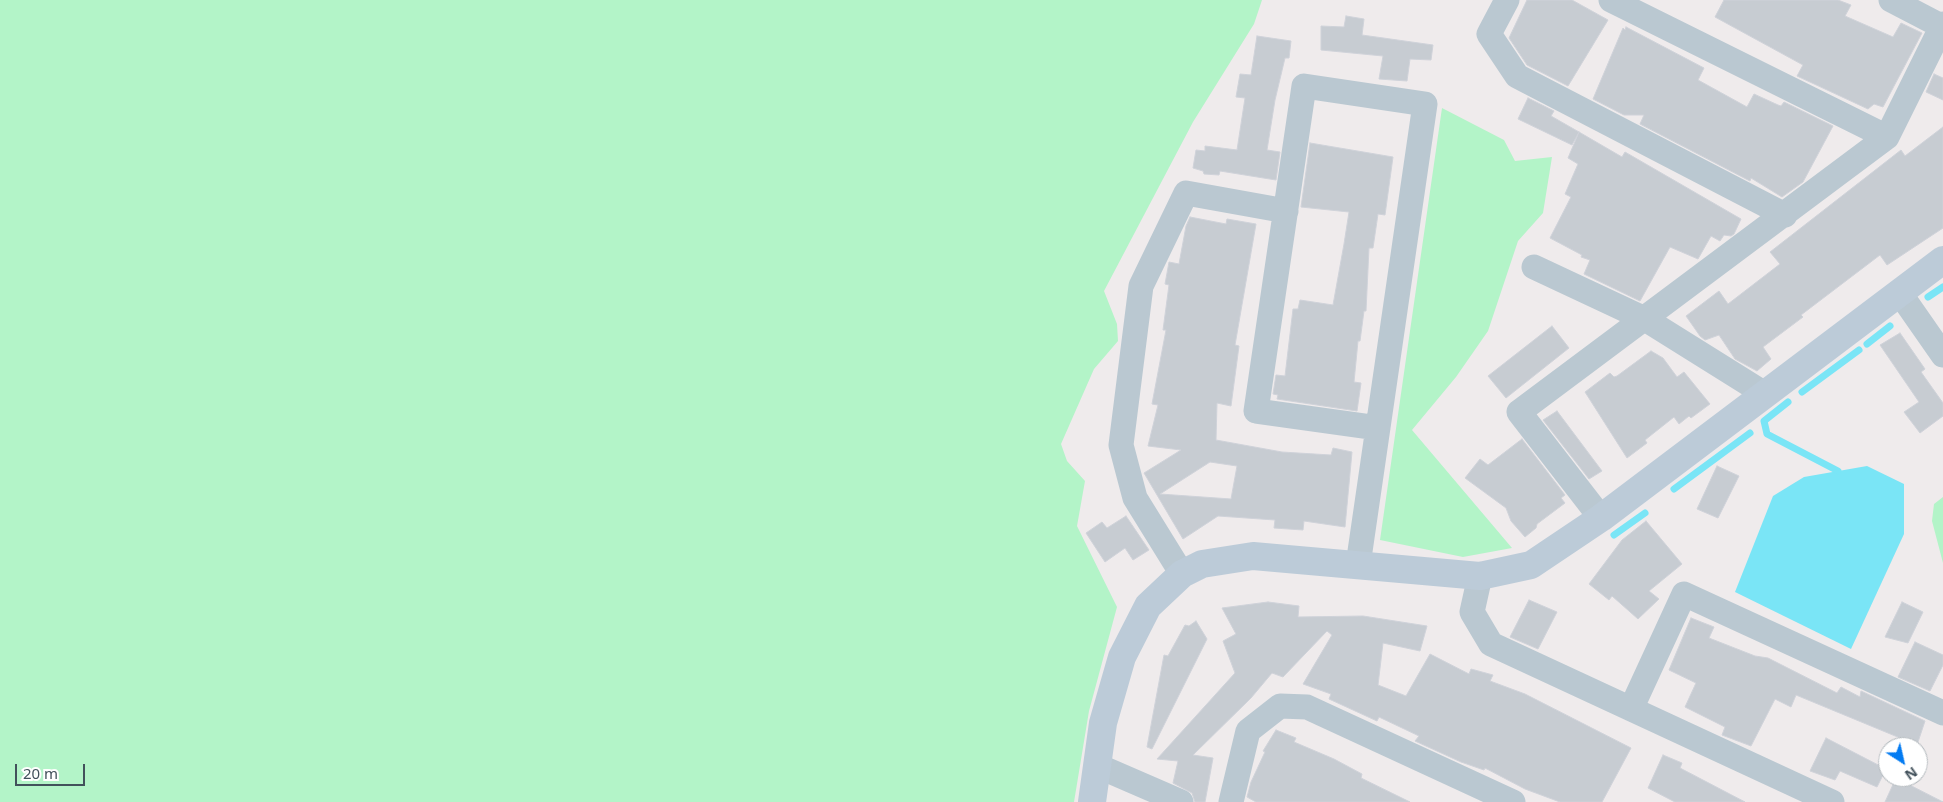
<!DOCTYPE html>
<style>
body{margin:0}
#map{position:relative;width:1943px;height:802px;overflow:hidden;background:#efebec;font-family:"Noto Sans",sans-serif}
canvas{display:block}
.north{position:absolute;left:1878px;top:737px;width:50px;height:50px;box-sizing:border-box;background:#fff;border:1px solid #b3b9bd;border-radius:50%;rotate:145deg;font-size:14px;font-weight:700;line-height:20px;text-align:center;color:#42515b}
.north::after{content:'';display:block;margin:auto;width:18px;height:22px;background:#037bf2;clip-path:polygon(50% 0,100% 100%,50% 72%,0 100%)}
.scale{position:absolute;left:15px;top:764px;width:70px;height:22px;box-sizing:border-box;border:2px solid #42515b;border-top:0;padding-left:6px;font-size:15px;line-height:18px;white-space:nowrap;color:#42515b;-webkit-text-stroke:4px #fff;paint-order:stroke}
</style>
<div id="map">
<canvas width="1943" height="802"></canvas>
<div class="north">N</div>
<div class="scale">20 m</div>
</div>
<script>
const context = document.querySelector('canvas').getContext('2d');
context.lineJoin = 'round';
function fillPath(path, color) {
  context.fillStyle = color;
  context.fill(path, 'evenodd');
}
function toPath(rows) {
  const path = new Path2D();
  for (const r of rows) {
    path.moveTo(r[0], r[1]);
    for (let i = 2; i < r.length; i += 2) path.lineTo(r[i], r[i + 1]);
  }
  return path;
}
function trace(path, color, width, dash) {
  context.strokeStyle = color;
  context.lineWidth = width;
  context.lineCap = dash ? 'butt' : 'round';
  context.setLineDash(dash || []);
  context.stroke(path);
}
const green = toPath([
 [0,0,1262,0,1254,24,1193,122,1104,291,1117,324,1118,341,1094,369,1061,444,1067,461,1085,481,1077,526,1117,607,1089,711,1074,802,0,802],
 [1442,108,1504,140,1515,161,1552,157,1543,213,1518,241,1488,331,1456,377,1412,430,1512,548,1463,557,1380,540],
 [1943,497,1943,563,1932,521,1934,504]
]);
const water = toPath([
 [1867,466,1904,484,1904,534,1851,649,1735,592,1773,496,1804,477]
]);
const stream = toPath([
 [1928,297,1943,287],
 [1867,344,1890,326],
 [1802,392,1859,350],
 [1788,402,1764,421,1767,434,1838,471],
 [1674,489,1750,433],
 [1614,535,1645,513]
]);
const building = toPath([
 [1527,0,1572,0,1608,20,1568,86,1527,65,1509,38,1527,0],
 [1724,0,1838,0,1851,5,1845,16,1893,37,1901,23,1922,33,1883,107,1874,104,1868,109,1797,76,1803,65,1715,17,1724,0],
 [1346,16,1364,19,1362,35,1433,45,1431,60,1410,59,1407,81,1379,79,1383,56,1321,50,1321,26,1344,27,1346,16],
 [1626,27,1704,68,1698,80,1747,107,1754,94,1778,105,1781,106,1784,102,1833,126,1803,182,1782,197,1751,178,1750,181,1640,124,1644,115,1624,115,1593,99,1623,28,1625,30,1626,27],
 [1257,36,1291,41,1289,58,1285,58,1275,100,1267,150,1280,152,1276,180,1220,171,1219,175,1204,174,1203,171,1193,168,1196,150,1205,151,1205,146,1237,150,1245,98,1236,97,1240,74,1251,75,1257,36],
 [1934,74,1943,78,1943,100,1926,92,1934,74],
 [1528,98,1554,111,1551,116,1579,132,1572,145,1518,119,1528,98],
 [1943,127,1943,228,1887,265,1880,255,1801,315,1803,317,1763,347,1771,359,1757,371,1735,359,1719,335,1705,340,1700,336,1686,316,1719,291,1728,304,1780,264,1770,252,1901,150,1905,156,1943,127],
 [1579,132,1622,157,1625,152,1741,219,1734,234,1731,236,1724,235,1720,241,1711,236,1698,259,1670,247,1640,301,1584,274,1590,260,1581,257,1582,255,1550,238,1571,197,1565,194,1578,164,1568,158,1579,132],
 [1310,143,1393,157,1385,215,1378,214,1373,248,1369,248,1366,311,1364,311,1360,341,1358,341,1354,382,1361,383,1357,411,1277,399,1278,395,1273,394,1276,375,1285,376,1293,309,1298,309,1300,300,1333,305,1344,244,1349,212,1301,207,1310,143],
 [1190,217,1226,224,1227,219,1256,224,1235,345,1239,346,1231,406,1217,403,1216,440,1282,452,1331,455,1333,448,1352,452,1345,527,1304,521,1303,530,1274,528,1275,520,1218,516,1183,539,1144,473,1181,450,1148,446,1158,405,1152,404,1166,330,1163,330,1169,285,1165,284,1169,262,1179,264,1186,226,1190,217],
 [1210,462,1237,466,1231,499,1160,494,1210,462],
 [1552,326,1569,348,1506,398,1488,376,1552,326],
 [1900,333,1925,369,1921,372,1943,403,1943,416,1920,433,1904,412,1919,402,1880,345,1900,333],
 [1651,351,1663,358,1677,377,1684,372,1710,404,1691,418,1689,416,1679,424,1674,417,1645,440,1647,443,1627,458,1585,392,1610,373,1614,377,1617,376,1651,351],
 [1557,411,1602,471,1589,479,1543,420,1557,411],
 [1522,439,1565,495,1561,498,1565,503,1537,524,1536,528,1525,537,1511,521,1506,508,1465,478,1480,459,1488,465,1522,439],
 [1717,466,1739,476,1718,518,1697,509,1717,466],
 [1126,516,1149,550,1133,560,1125,548,1105,562,1086,533,1102,522,1107,528,1126,516],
 [1646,521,1682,564,1649,591,1659,599,1638,619,1612,596,1609,600,1589,584,1622,540,1646,521],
 [1529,600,1557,612,1538,649,1510,637,1529,600],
 [1268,602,1299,606,1298,617,1363,616,1427,626,1420,651,1383,643,1378,685,1406,696,1430,654,1469,674,1471,669,1493,675,1490,681,1525,694,1631,748,1602,802,1560,802,1525,789,1485,768,1484,770,1461,762,1415,741,1419,736,1379,717,1377,721,1329,699,1331,694,1303,684,1332,635,1327,631,1283,677,1272,673,1251,698,1193,755,1213,758,1205,802,1195,802,1192,793,1173,783,1178,761,1157,759,1235,673,1223,641,1236,634,1222,608,1268,602],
 [1902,602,1923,612,1908,643,1885,637,1902,602],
 [1691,618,1714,627,1709,638,1755,656,1768,658,1837,693,1841,687,1860,697,1861,691,1925,721,1917,745,1796,695,1791,707,1775,699,1751,746,1722,735,1725,727,1685,707,1696,683,1669,670,1691,618],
 [1196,621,1207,639,1152,749,1147,747,1164,655,1168,656,1185,625,1189,626,1196,621],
 [1915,642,1943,655,1943,665,1930,691,1898,677,1915,642],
 [1276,730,1296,738,1294,742,1334,759,1362,774,1361,778,1410,802,1256,802,1247,797,1251,782,1265,752,1263,751,1276,730],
 [1826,738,1886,769,1877,787,1840,771,1835,780,1810,771,1826,738],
 [1663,755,1682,763,1680,768,1745,802,1675,802,1648,788,1663,755],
 [1896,778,1943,802,1885,802,1896,778]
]);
const street = toPath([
 [1507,0,1489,34,1517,76,1785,215],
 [1611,0,1887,137],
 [1891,0,1943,27],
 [1534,267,1645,319,1765,394],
 [1899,292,1943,355],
 [1601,518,1519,412,1887,137,1943,24],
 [1358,565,1425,104,1304,86,1256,411,1378,428],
 [1182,574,1135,498,1121,445,1141,286,1186,193,1286,211],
 [1480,576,1472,612,1491,644,1832,802],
 [1631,709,1684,594,1943,713],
 [1098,766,1181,802],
 [1231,802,1248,731,1280,706,1307,707,1513,802]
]);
const secondary = toPath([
 [1092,802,1103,723,1122,657,1148,606,1182,574,1202,564,1253,556,1480,576,1531,565,1601,518,1943,260]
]);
fillPath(green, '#b3f4c8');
fillPath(water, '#7ae5f6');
trace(stream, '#7ae5f6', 7);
fillPath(building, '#c7ccd2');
trace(building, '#cfd2d9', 1);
trace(street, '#bac8d1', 25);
trace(secondary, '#bccbd8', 28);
</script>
